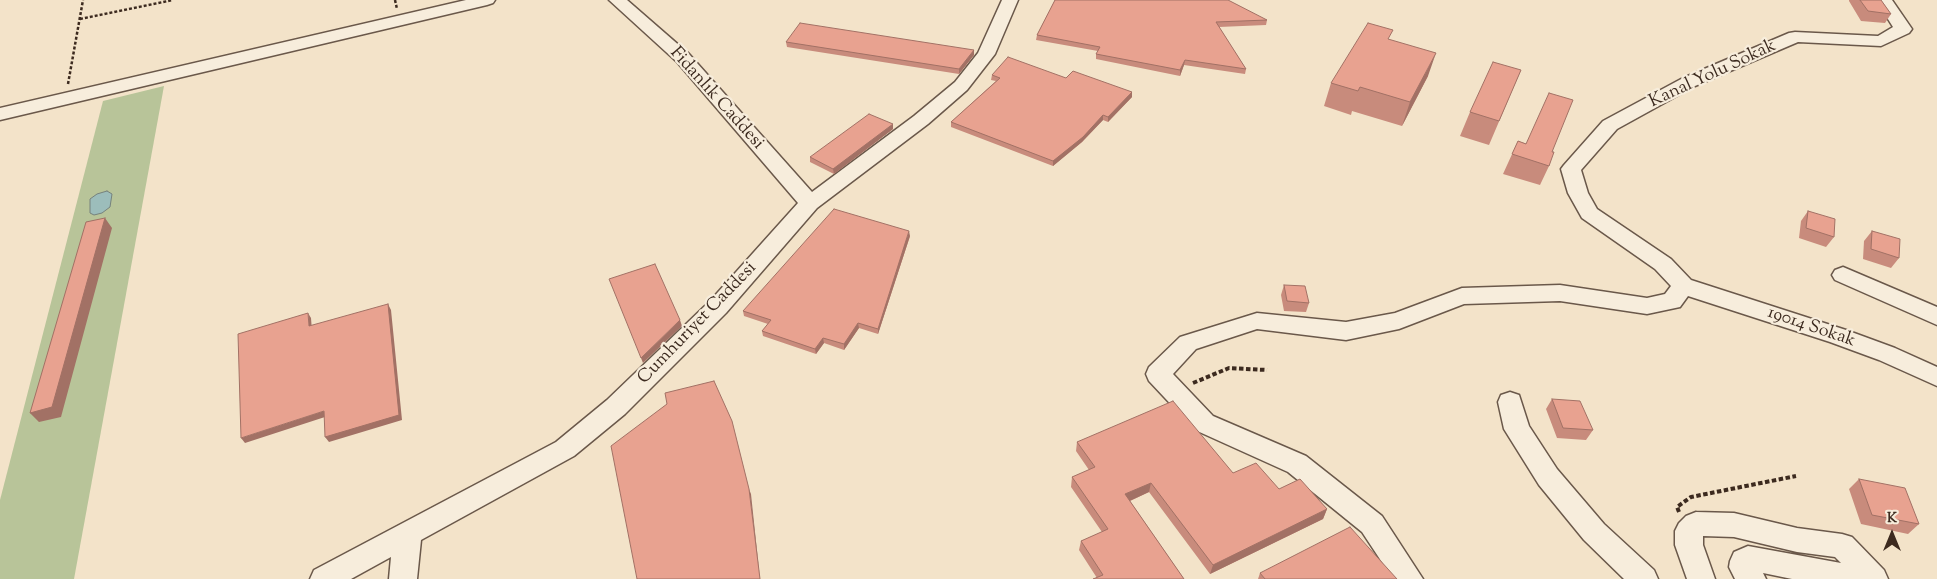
<!DOCTYPE html>
<meta charset="utf-8">
<style>
body{margin:0}
#map{position:relative;width:1937px;height:579px;overflow:hidden;background:#f3e3c9;font-family:"Sorts Mill Goudy",serif}
canvas{display:block}
.north{position:absolute;left:1867px;top:509px;width:50px;height:50px;-webkit-text-stroke:4px #f7eddc;paint-order:stroke;rotate:0deg;font-size:14px;font-weight:700;line-height:20px;text-align:center;color:#3c2a1f}
.north::after{content:'';display:block;margin:auto;width:18px;height:22px;background:#3c2a1f;clip-path:polygon(50% 0,100% 100%,50% 72%,0 100%)}
</style>
<div id="map">
<canvas width="1937" height="579"></canvas>
<div class="north">K</div>
</div>
<script>
const context = document.querySelector('canvas').getContext('2d');
context.lineJoin = 'round';
function fillPath(path, color) {
  context.fillStyle = color;
  context.fill(path, 'evenodd');
}
function toPath(rows) {
  const path = new Path2D();
  for (const r of rows) {
    path.moveTo(r[0], r[1]);
    for (let i = 2; i < r.length; i += 2) path.lineTo(r[i], r[i + 1]);
  }
  return path;
}
function trace(path, color, width, dash) {
  context.strokeStyle = color;
  context.lineWidth = width;
  context.lineCap = dash ? 'butt' : 'round';
  context.setLineDash(dash || []);
  context.stroke(path);
}
function write(font, color, halo, rows, align = 'center') {
  context.font = font + ' "Sorts Mill Goudy",serif';
  context.lineWidth = 4.5;
  context.setLineDash([]);
  context.textBaseline = 'middle';
  context.strokeStyle = halo;
  context.fillStyle = color;
  for (const [text, x, y, turn = 0] of rows) {
    context.save();
    context.translate(x, y);
    context.rotate((+turn || 0) * Math.PI / 180);
    context.textAlign = isNaN(turn) ? turn : align;
    if (halo) context.strokeText(text, 0, 0);
    context.fillText(text, 0, 0);
    context.restore();
  }
}
const green = toPath([
 [164,86,74,579,0,579,0,500,103,101]
]);
const water = toPath([
 [107,191,112,194,110,207,102,213,94,215,90,213,90,199,97,194,107,191]
]);
const pathFar1 = toPath([
 [395,0,397,9],
 [80,19,173,0],
 [68,84,83,0]
]);
const path = toPath([
 [1193,383,1229,368,1267,370],
 [1679,512,1677,507,1691,497,1796,476]
]);
const minor = toPath([
 [466,0,495,0,493,3,487,5,0,120,0,108,466,0],
 [609,0,627,0,689,54,812,192,914,116,955,82,978,53,1002,0,1018,0,995,54,967,90,928,124,817,208,726,313,625,414,574,456,421,540,417,579,389,579,391,557,351,579,310,579,314,570,556,442,607,400,710,301,798,203,677,62,609,0],
 [1876,0,1892,0,1912,29,1909,33,1881,46,1798,42,1695,86,1617,129,1581,170,1588,193,1597,209,1671,259,1691,280,1846,330,1895,348,1937,367,1937,386,1879,360,1830,342,1688,296,1680,307,1647,314,1560,301,1464,304,1399,329,1346,340,1257,329,1196,349,1173,374,1213,416,1306,456,1382,516,1423,579,1393,579,1362,532,1288,472,1195,430,1149,381,1146,374,1149,367,1180,337,1257,313,1346,322,1395,313,1462,288,1560,285,1647,298,1665,294,1671,286,1655,269,1582,218,1568,193,1561,169,1564,165,1603,121,1683,78,1789,33,1795,32,1878,36,1893,27,1876,0],
 [1843,267,1937,307,1937,325,1835,280,1832,275,1835,270,1843,267],
 [1510,392,1519,395,1529,426,1557,469,1604,524,1654,570,1658,579,1624,579,1584,540,1539,485,1504,429,1498,402,1501,395,1510,392],
 [1696,512,1734,513,1797,528,1842,534,1852,537,1884,570,1888,579,1792,579,1763,573,1766,579,1735,579,1729,567,1730,561,1734,552,1748,546,1841,563,1835,557,1797,552,1734,537,1703,536,1703,545,1715,579,1687,579,1675,545,1675,531,1679,523,1686,516,1696,512]
]);
const wall = toPath([
 [1055,0,1267,20,1266,25,1219,27,1246,69,1245,74,1184,65,1180,76,1096,59,1096,54,1098,51,1036,40,1037,35],
 [1849,0,1881,0,1891,14,1885,23,1861,21,1849,1],
 [1390,40,1428,76,1402,126,1352,111,1351,115,1324,106,1331,83],
 [786,42,974,50,974,55,959,74,787,47],
 [1521,70,1489,145,1460,136,1470,112],
 [992,75,1066,78,1132,97,1108,122,1103,120,1082,142,1053,166,951,127,951,122,996,81,991,80],
 [893,124,893,129,834,174,810,162,810,157],
 [1518,141,1552,152,1549,166,1540,185,1503,174],
 [1808,211,1834,237,1826,247,1799,238,1801,221],
 [1872,231,1899,258,1891,268,1863,259,1864,241],
 [910,236,878,334,859,328,844,350,824,343,816,354,763,336,762,331,768,324,744,316,743,311],
 [1284,285,1309,303,1306,312,1284,311,1281,295],
 [1552,399,1593,430,1586,440,1557,438,1546,409],
 [1077,442,1233,473,1279,489,1327,509,1323,519,1210,574,1149,492,1130,501,1184,579,1097,578,1079,550,1081,541,1102,532,1071,487,1072,477,1089,470,1076,451],
 [1859,479,1919,524,1908,534,1861,524,1849,489],
 [1260,573,1397,579,1258,579]
]);
const shadedWall = toPath([
 [974,50,974,55,959,74,959,69],
 [1436,53,1428,76,1402,126,1410,102],
 [1185,60,1184,65,1180,76,1180,70],
 [1132,92,1132,97,1108,122,1108,117],
 [1103,115,1103,120,1082,142,1053,166,1053,161],
 [893,124,893,129,834,174,833,169],
 [105,218,112,228,61,417,39,422,30,413],
 [909,231,910,236,878,334,878,329],
 [388,304,391,310,402,420,329,442,325,437],
 [308,313,311,318,312,331,309,326],
 [680,320,682,326,643,363,641,358],
 [858,323,859,328,844,350,844,344],
 [823,338,824,343,816,354,815,349],
 [324,411,328,416,245,443,241,438],
 [1151,483,1149,492,1123,504,1125,494],
 [749,489,751,494,760,579],
 [1327,509,1323,519,1210,574,1213,565]
]);
const building = toPath([
 [1055,0,1228,0,1267,20,1216,22,1246,69,1185,60,1180,70,1096,54,1100,47,1037,35,1055,0],
 [1860,0,1881,0,1891,14,1868,11,1860,0],
 [800,23,974,50,959,69,786,42,800,23],
 [1368,23,1393,30,1388,39,1436,53,1410,102,1360,87,1358,91,1331,83,1368,23],
 [1008,57,1066,78,1073,71,1132,92,1108,117,1103,115,1083,137,1053,161,951,122,1000,78,992,75,1008,57],
 [1493,62,1521,70,1499,121,1470,112,1493,62],
 [1549,93,1573,100,1552,152,1554,152,1549,166,1512,154,1518,141,1526,144,1549,93],
 [869,114,893,124,833,169,810,157,869,114],
 [834,209,909,231,878,329,858,323,844,344,823,338,815,349,762,331,771,320,743,311,834,209],
 [1808,211,1835,219,1834,237,1806,228,1808,211],
 [105,218,52,407,30,413,86,222,105,218],
 [1872,231,1900,239,1899,258,1871,249,1872,231],
 [655,264,680,320,641,358,609,279,655,264],
 [1284,285,1305,286,1309,303,1287,301,1284,285],
 [388,304,399,415,325,437,324,411,241,438,238,334,308,313,309,326,388,304],
 [714,381,732,421,749,489,760,579,637,579,611,446,667,404,665,393,714,381],
 [1552,399,1580,401,1593,430,1563,428,1552,399],
 [1173,401,1233,473,1256,463,1279,489,1300,479,1327,509,1213,565,1151,483,1125,494,1184,579,1093,579,1103,575,1081,541,1108,529,1072,477,1095,467,1077,442,1173,401],
 [1859,479,1905,488,1919,524,1872,515,1859,479],
 [1350,527,1397,579,1265,579,1260,573,1350,527]
]);
const streetNames = [
 ["Kanal Yolu Sokak",1713,75,-25],
 ["Fidanlık Caddesi",716,99,48],
 ["Cumhuriyet Caddesi",698,324,-46],
 ["19014 Sokak",1811,328,19]
];
fillPath(green, '#b8c499');
fillPath(water, '#9cbdbb');
trace(water, '#76827d', 1);
trace(minor, '#6a584a', 3);
trace(pathFar1, '#3c2a1f', 2.5, [3, 2]);
trace(path, '#3c2a1f', 4, [4.5, 2.5]);
fillPath(minor, '#f7eddc');
fillPath(wall, '#c88b7c');
fillPath(shadedWall, '#a27165');
fillPath(building, '#e8a290');
trace(building, '#a27165', 1);
write('18px', '#3c2a1f', '#f7eddc', streetNames);
</script>
